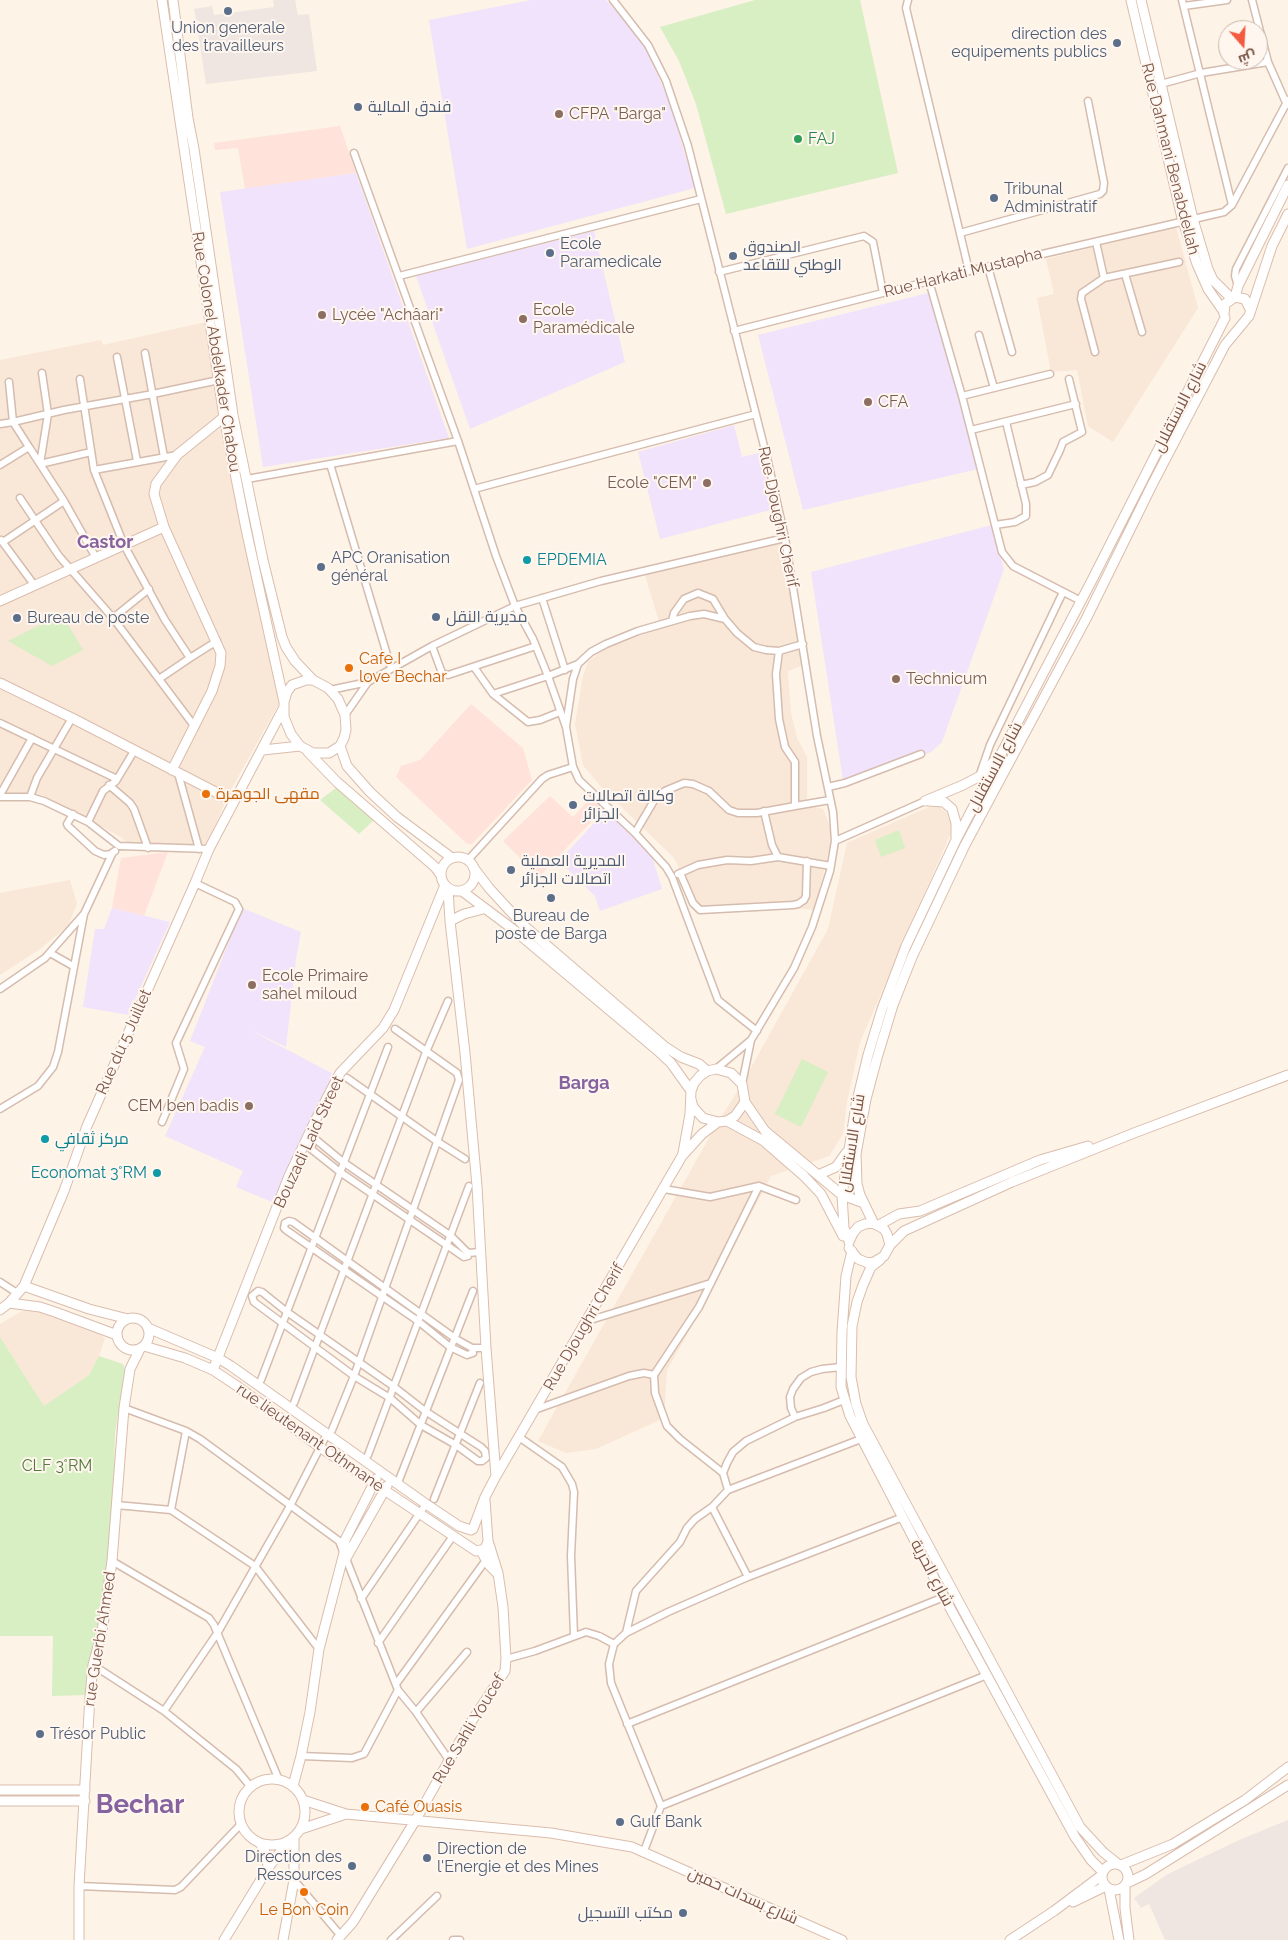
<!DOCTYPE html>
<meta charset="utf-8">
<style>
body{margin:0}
#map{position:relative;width:1288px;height:1940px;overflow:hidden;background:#fef3e7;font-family:Raleway,Cairo,sans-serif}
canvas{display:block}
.north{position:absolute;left:1218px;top:20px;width:50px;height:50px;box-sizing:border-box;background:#fff7ef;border:1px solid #cbb7ac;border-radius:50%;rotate:161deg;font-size:14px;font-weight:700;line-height:20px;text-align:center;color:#7c5648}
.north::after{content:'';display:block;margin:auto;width:18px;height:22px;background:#f45a40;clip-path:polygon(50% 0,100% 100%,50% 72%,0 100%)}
</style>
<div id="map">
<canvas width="1288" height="1940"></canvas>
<div class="north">ش</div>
</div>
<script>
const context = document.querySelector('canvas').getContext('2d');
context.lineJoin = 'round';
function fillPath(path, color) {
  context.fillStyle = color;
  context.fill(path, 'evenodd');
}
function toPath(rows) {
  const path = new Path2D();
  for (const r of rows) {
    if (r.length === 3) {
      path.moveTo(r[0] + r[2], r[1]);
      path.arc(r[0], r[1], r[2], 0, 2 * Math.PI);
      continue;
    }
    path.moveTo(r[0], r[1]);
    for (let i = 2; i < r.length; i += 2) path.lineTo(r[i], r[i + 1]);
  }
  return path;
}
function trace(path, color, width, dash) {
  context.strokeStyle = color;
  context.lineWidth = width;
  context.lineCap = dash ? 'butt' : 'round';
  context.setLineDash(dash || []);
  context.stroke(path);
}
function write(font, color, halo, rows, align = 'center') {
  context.font = font + ' Raleway,Cairo,sans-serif';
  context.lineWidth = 4;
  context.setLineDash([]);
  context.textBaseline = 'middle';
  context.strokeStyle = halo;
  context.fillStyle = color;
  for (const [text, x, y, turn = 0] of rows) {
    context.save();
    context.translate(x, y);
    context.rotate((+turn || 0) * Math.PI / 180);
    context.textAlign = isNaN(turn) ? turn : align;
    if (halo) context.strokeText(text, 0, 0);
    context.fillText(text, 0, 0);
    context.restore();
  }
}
const residential = toPath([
 [1176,227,1198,308,1113,442,1088,426,1077,370,1051,372,1037,298,1054,294,1046,259],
 [206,322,220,427,281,700,229,793,205,850,130,846,121,837,43,795,0,794,0,360,101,340,103,345],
 [789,540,810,662,788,671,791,713,797,738,807,757,807,805,823,809,830,826,830,847,814,910,771,905,703,913,674,858,601,787,583,765,575,724,583,676,588,662,606,648,661,628,645,575,697,560],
 [936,804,948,814,953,828,860,1042,847,1102,843,1134,829,1156,771,1176,697,1317,667,1370,664,1418,596,1449,566,1453,538,1441,718,1122,742,1084,828,929,847,843],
 [70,880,77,904,68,926,40,949,0,975,0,893],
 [33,1309,97,1332,105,1338,99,1356,89,1375,44,1406,0,1337,0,1324,22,1311]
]);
const commercial = toPath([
 [340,126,356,173,245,189,238,148,215,150,214,143],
 [471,704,523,748,532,780,472,844,469,844,466,843,396,777,401,766,420,760],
 [594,795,606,806,539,877,503,841,550,796,573,817],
 [168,852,144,916,112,908,121,858]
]);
const industrial = toPath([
 [273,0,295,0,298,15,309,14,317,71,206,84,198,32,202,27,201,22,196,20,194,9,212,6,214,15,274,7],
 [1288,1820,1288,1940,1165,1940,1149,1904,1141,1908,1134,1898,1166,1875,1239,1840]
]);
const education = toPath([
 [531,0,606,0,630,26,645,47,669,100,695,188,467,249,429,20],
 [356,173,449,438,263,467,220,192],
 [594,231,625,362,470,429,416,276],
 [932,292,978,469,803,510,758,335],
 [734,425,742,457,759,453,774,509,660,539,638,452],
 [992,525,1004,569,942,742,931,752,851,782,843,780,811,572],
 [608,808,654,852,653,860,662,889,600,911,595,896,559,861],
 [112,908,170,922,128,1015,83,1007,95,929,104,929],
 [242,908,301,932,296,959,286,1047,248,1029,335,1075,272,1202,236,1187,243,1171,165,1136,205,1047,190,1041]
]);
const green = toPath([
 [755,0,860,0,898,173,726,214,696,104,679,61,660,27],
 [62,614,83,650,52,666,8,641],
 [340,785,377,817,359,834,320,800],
 [899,830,905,848,881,857,875,840],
 [802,1059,828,1072,801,1127,775,1114],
 [0,1337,44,1406,89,1375,99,1356,123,1364,125,1370,115,1434,112,1532,105,1594,88,1668,85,1695,52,1696,53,1636,0,1636]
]);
const street = toPath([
 [613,0,648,45,666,81,688,146,768,462,785,538,817,736,833,812,835,841,830,871,812,927,794,968,751,1040,716,1069],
 [908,0,906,8,969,271],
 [1182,0,1232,205],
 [1252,0,1268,62,1287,105],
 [1184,6,1227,0],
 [1161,84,1201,73,1268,62],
 [354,153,458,441],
 [960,233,1100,194,1103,191,1104,183,1088,101],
 [1096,242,1104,278],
 [988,267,1012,352],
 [719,272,864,236,873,242,883,293],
 [1125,274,1142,332],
 [399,276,701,199],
 [929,281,962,396,1002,552,1013,566,1081,601],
 [1238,286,1235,276,1236,269,1288,168],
 [734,331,969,271,1224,212,1232,205,1288,100],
 [979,335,994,388],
 [1095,352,1081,299,1082,293,1104,278,1179,262],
 [145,353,164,457],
 [117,357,137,461],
 [42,373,48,414,40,464,91,452],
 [80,379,94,470,124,545,165,620,190,658,217,641],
 [962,396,1050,374],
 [0,424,13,422,9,382],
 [971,430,1076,404],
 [29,447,13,422,64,410,153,394,219,380],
 [330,464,391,668],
 [0,465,29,447,64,501,95,556],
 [94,470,177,455],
 [247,479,458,441,496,556,515,606,533,639,548,676,566,727,573,767],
 [1021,485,1035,482,1048,475,1060,450,1063,442,1082,432,1069,379],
 [474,489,756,414],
 [20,498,59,556,113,618,195,727],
 [995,525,1015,522,1026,516,1026,504,1006,422],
 [1,540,35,586],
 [3,542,64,501],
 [542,598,565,670],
 [113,618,149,589],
 [672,621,674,613,684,599,698,593,713,599,725,619],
 [432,646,442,673,448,675,536,646],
 [779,651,776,674,779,719,785,747,795,762,795,806,830,800],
 [474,667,493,694,548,676,578,664],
 [159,679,190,658],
 [330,690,368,682,432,646,515,606,601,581,785,538],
 [493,694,528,722,540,720,560,712],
 [345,715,368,682],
 [0,723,117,779],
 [566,726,573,679,578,664,591,652,606,644,638,631,690,616,704,614,725,619,737,633,754,647,766,650,779,651,803,644],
 [178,773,199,849],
 [980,774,990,745,1063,592],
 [109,785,130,803,134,809,148,848],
 [828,787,845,783,921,754],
 [0,795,32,738],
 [0,797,30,797,44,801,88,822,119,846,209,849],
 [30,797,37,778,72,718],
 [764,811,772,845,778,857],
 [73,814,67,824,68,826,95,851,104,855,111,854,115,851],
 [88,822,103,791,116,781,134,751],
 [635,833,655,799,665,791,684,783,693,784,709,791,729,810,738,813,757,813,795,806],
 [835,841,925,801],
 [468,860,542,779,548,775,573,767,579,780,635,833,666,867,672,877,718,1000,757,1031],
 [680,873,693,903,700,910,793,905,798,904,804,900,806,896,807,861],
 [678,874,698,865,727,860,751,861,778,857,831,866],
 [50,953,73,966],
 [0,989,45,958,83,915],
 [347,1078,438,1142,465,1159],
 [742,1084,751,1040],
 [0,1109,38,1086,53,1067,58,1052,84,914,113,852],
 [162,1122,184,1069,176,1043,239,909,235,902,195,883],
 [664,1189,710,1197,759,1186,796,1200],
 [468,1253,451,1236,343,1162,314,1138,311,1149,340,1172,464,1257,468,1256,468,1253,480,1252],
 [0,1282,17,1293],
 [258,1291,262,1292,287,1312,393,1386,425,1411,481,1447,485,1451,486,1458,482,1461,478,1461,456,1445,421,1425,390,1398,354,1376,254,1302,252,1296,258,1291],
 [587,1321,711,1283],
 [472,1348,473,1353,467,1355,450,1347,418,1321,286,1230,284,1228,285,1223,289,1221,293,1222,456,1339,472,1348,486,1348],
 [261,1380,388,1047],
 [294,1403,426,1052,448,1001],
 [124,1408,186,1431,200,1439,339,1541,398,1690],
 [537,1409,629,1376,644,1373,654,1375],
 [795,1417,791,1408,790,1397,793,1389,801,1378,811,1372,822,1369,841,1367],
 [332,1430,354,1376,459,1080,457,1073,395,1029],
 [519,1437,562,1467,572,1484,574,1492,571,1556,574,1636],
 [368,1455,469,1186],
 [723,1473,680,1439,667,1426,655,1393,654,1375,699,1307,759,1186],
 [399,1480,473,1291],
 [728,1490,723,1473,727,1463,733,1452,746,1441,795,1417,824,1408,844,1400],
 [434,1499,480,1383],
 [116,1505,171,1510,255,1566,319,1649],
 [712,1507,748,1577],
 [171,1510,186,1431],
 [112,1561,209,1618,214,1625,279,1780],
 [361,1599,426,1504],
 [626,1633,636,1591,680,1542,687,1528,695,1519,712,1507,728,1490,861,1439],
 [378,1643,453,1536],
 [506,1659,535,1651,586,1632,599,1636,614,1644],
 [93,1665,164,1711,236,1769,251,1787],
 [396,1684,486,1560],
 [164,1711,218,1632,290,1506,327,1434],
 [416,1712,449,1760],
 [627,1724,944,1597],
 [301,1756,352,1758,364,1754,398,1690,416,1712,467,1652],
 [661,1806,611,1683,609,1664,614,1644,626,1633,668,1612,748,1577,903,1517],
 [644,1851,661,1806,987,1675],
 [294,1880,341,1936],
 [79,1886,175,1890,181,1887,241,1824],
 [391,1940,437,1896],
 [453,1940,460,1940]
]);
const secondary = toPath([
 [162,0,224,417,246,529,284,702],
 [173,0,188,118,194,149,233,415,263,560,282,637,286,647,295,661,313,680],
 [1131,0,1182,218,1197,264,1208,289,1224,312],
 [1141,0,1193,219,1208,269,1213,280,1231,298],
 [1235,297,1238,286,1288,185],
 [1224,314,1225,304,1235,297,1245,299,1250,309],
 [0,601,164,527],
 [306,680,313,680,328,688,338,699,345,715,346,730,344,738,340,746,329,753,313,753,300,746,291,734,284,717,284,702,287,692,292,685,306,680],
 [0,683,72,718,233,801],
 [340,746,347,766,370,792,397,817,452,858],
 [263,750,300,746],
 [308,752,337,782,435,867,440,874],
 [172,770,212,691,220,666,221,653,164,527,154,494,156,484,177,455,224,417,229,416],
 [925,801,963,785,980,776,996,759],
 [928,801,944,802,952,809,956,823,956,837],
 [458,874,17],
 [473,867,489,888,523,925,664,1046,681,1057,699,1064,707,1071],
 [448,889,450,921,465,1053,477,1186,486,1348,496,1476],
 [462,891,514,930,657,1050,671,1063,691,1091],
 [450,921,464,914,483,909],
 [745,1102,765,1131,842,1195,864,1203],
 [727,1121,764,1141,804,1176,821,1194,843,1236],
 [683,1153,690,1114,691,1091,694,1083,700,1076,707,1071,716,1069,731,1073,742,1084,745,1102,735,1116,727,1121,718,1122,703,1118,693,1107,691,1099],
 [818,1175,836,1167,846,1153],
 [874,1224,860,1195,857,1184,856,1154,866,1099,877,1058,893,1005,912,957,965,845,1086,619,1152,485,1225,345,1249,316,1272,246,1288,214],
 [879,1225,899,1214,920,1211,1040,1160,1088,1146],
 [849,1240,844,1228,842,1195,856,1105,868,1055,882,1009,906,946,956,840,1092,580,1225,318],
 [890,1245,904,1231,1012,1182,1134,1133,1288,1075],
 [849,1248,858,1259,868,1263,874,1262,884,1256,890,1245,887,1234,884,1229,873,1223,865,1224,858,1227,853,1233,849,1242],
 [852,1251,846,1276,842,1332,841,1387,850,1416,944,1597,1075,1837,1091,1860,1103,1872],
 [880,1260,871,1267,863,1285,857,1302,852,1326,851,1377,856,1404,863,1424,1080,1827,1103,1852,1118,1864],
 [24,1286,89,1309,128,1319],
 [9,1303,40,1307,55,1312,117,1335],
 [0,1310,9,1303,24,1286,64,1191,87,1126,195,883,209,849,283,709],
 [133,1334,16],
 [148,1328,218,1358,231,1366,426,1504,459,1526,471,1530],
 [144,1346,185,1358,213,1370,237,1386,321,1448,476,1551,485,1549,488,1541,485,1500],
 [213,1370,289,1176,316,1119,340,1073,383,1028,394,1010,445,885],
 [473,1529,485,1497,496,1476,682,1156,702,1134,718,1122],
 [481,1551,489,1565,497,1573],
 [345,1560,387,1486],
 [272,1812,33],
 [293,1786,301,1756,310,1712,319,1649,344,1553,345,1540,376,1479],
 [0,1790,85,1790],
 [303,1800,346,1814,551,1833,632,1847,842,1940],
 [0,1801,85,1801],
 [301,1829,346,1814],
 [260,1843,267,1856,268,1868],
 [1115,1877,13],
 [1121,1865,1173,1844,1245,1800,1288,1767],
 [1127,1883,1146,1874,1288,1785],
 [1125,1887,1125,1908,1129,1940],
 [1109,1889,1119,1940],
 [1073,1902,1106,1886],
 [79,1940,79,1886,90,1696,93,1665,102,1632,112,1561,124,1408,130,1369,140,1349],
 [224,1940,268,1868,288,1842],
 [283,1940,294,1880,294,1837],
 [337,1940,353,1922,415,1821,469,1725,505,1671,506,1659,503,1607,498,1573,488,1541],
 [1010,1940,1054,1911,1102,1875]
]);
const markers = [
 [228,11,5,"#5c6f8a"],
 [1117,43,5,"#5c6f8a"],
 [358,107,5,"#5c6f8a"],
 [559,114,5,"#8d6e63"],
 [798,139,5,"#2e9e5b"],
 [994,198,5,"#5c6f8a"],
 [550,253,5,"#5c6f8a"],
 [733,256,5,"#5c6f8a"],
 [322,315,5,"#8d6e63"],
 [523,319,5,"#8d6e63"],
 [868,402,5,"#8d6e63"],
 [707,483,5,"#8d6e63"],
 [527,560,5,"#0f9aa8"],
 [321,567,5,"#5c6f8a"],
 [436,617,5,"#5c6f8a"],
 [17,618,5,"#5c6f8a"],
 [349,668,5,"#e8710a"],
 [896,679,5,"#8d6e63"],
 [206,794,5,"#e8710a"],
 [573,805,5,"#5c6f8a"],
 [511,870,5,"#5c6f8a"],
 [551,898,5,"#5c6f8a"],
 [252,985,5,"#8d6e63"],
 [249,1106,5,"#8d6e63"],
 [45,1139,5,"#0f9aa8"],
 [157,1173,5,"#0f9aa8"],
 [40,1734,5,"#5c6f8a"],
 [365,1807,5,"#e8710a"],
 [620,1822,5,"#5c6f8a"],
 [427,1858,5,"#5c6f8a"],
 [352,1866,5,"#5c6f8a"],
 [304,1892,5,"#e8710a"],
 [683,1913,5,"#5c6f8a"]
];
const serviceNames = [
 ["Union generale",228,28,"center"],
 ["des travailleurs",228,46,"center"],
 ["direction des",1107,34,"right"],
 ["equipements publics",1107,52,"right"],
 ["فندق المالية",368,107],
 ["Tribunal",1004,189],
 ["Administratif",1004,207],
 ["Ecole",560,244],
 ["Paramedicale",560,262],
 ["الصندوق",743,247],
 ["الوطني للتقاعد",743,265],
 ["APC Oranisation",331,558],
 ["général",331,576],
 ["مديرية النقل",446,617],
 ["Bureau de poste",27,618],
 ["وكالة اتصالات",583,796],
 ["الجزائر",583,814],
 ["المديرية العملية",521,861],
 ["اتصالات الجزائر",521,879],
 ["Bureau de",551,916,"center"],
 ["poste de Barga",551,934,"center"],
 ["Trésor Public",50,1734],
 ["Gulf Bank",630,1822],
 ["Direction de",437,1849],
 ["l'Energie et des Mines",437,1867],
 ["Direction des",342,1857,"right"],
 ["Ressources",342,1875,"right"],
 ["مكتب التسجيل",673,1913,"right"]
];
const educationNames = [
 ["CFPA \"Barga\"",569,114],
 ["Ecole",533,310],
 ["Paramédicale",533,328],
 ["Lycée \"Achâari\"",332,315],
 ["CFA",878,402],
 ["Ecole \"CEM\"",697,483,"right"],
 ["Technicum",906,679],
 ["Ecole Primaire",262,976],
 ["sahel miloud",262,994],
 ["CEM ben badis",239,1106,"right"]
];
const leisureNames = [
 ["FAJ",808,139]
];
const streetNames = [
 ["Rue Dahmani Benabdellah",1170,159,76],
 ["Rue Harkati Mustapha",963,273,-14],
 ["Rue Colonel Abdelkader Chabou",216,352,81],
 ["شارع الاستقلال",1180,407,-63],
 ["Rue Djoughri Cherif",778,517,78],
 ["شارع الاستقلال",995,767,-62],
 ["Rue du 5 Juillet",124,1042,-66],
 ["Bouzadi Laid Street",309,1142,-65],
 ["شارع الاستقلال",852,1143,-81],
 ["Rue Djoughri Cherif",584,1327,-60],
 ["rue lieutenant Othmane",310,1438,35],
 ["شارع الحرية",932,1573,62],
 ["rue Guerbi Ahmed",100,1639,-81],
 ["Rue Sahli Youcef",469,1729,-59],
 ["شارع بسدات حمين",743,1896,24]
];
const cultureNames = [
 ["EPDEMIA",537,560],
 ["مركز ثقافي",55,1139],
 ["Economat 3°RM",147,1173,"right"]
];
const foodNames = [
 ["Cafe I",359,659],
 ["love Bechar",359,677],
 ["مقهى الجوهرة",216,794],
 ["Café Ouasis",375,1807],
 ["Le Bon Coin",304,1910,"center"]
];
const parkNames = [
 ["CLF 3°RM",57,1466]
];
const neighbourhoodNames = [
 ["Castor",105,543],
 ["Barga",584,1084]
];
const townNames = [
 ["Bechar",140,1805]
];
fillPath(residential, '#f9e7d7');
fillPath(commercial, '#ffe2da');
fillPath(industrial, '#efe6e1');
fillPath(education, '#f0e3fb');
fillPath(green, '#d8eec3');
trace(street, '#d5bcae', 9);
trace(secondary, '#dabdad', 11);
trace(street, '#fff', 6);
trace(secondary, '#fff', 9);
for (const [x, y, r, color] of markers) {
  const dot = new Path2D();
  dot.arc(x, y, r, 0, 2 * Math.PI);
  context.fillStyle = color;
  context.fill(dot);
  trace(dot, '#fff7ef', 2);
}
write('16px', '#4e5e75', '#fff7ef', serviceNames, 'left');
write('16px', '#785e54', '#fff7ef', educationNames, 'left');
write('16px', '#27864d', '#fff7ef', leisureNames, 'left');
write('16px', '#7c5648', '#fff7ef', streetNames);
write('16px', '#0d838f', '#fff7ef', cultureNames, 'left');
write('16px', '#c56008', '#fff7ef', foodNames, 'left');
write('16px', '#547c3c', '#fff7ef', parkNames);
write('bold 18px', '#86639f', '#fff7ef', neighbourhoodNames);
write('bold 26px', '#86639f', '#fff7ef', townNames);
</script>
